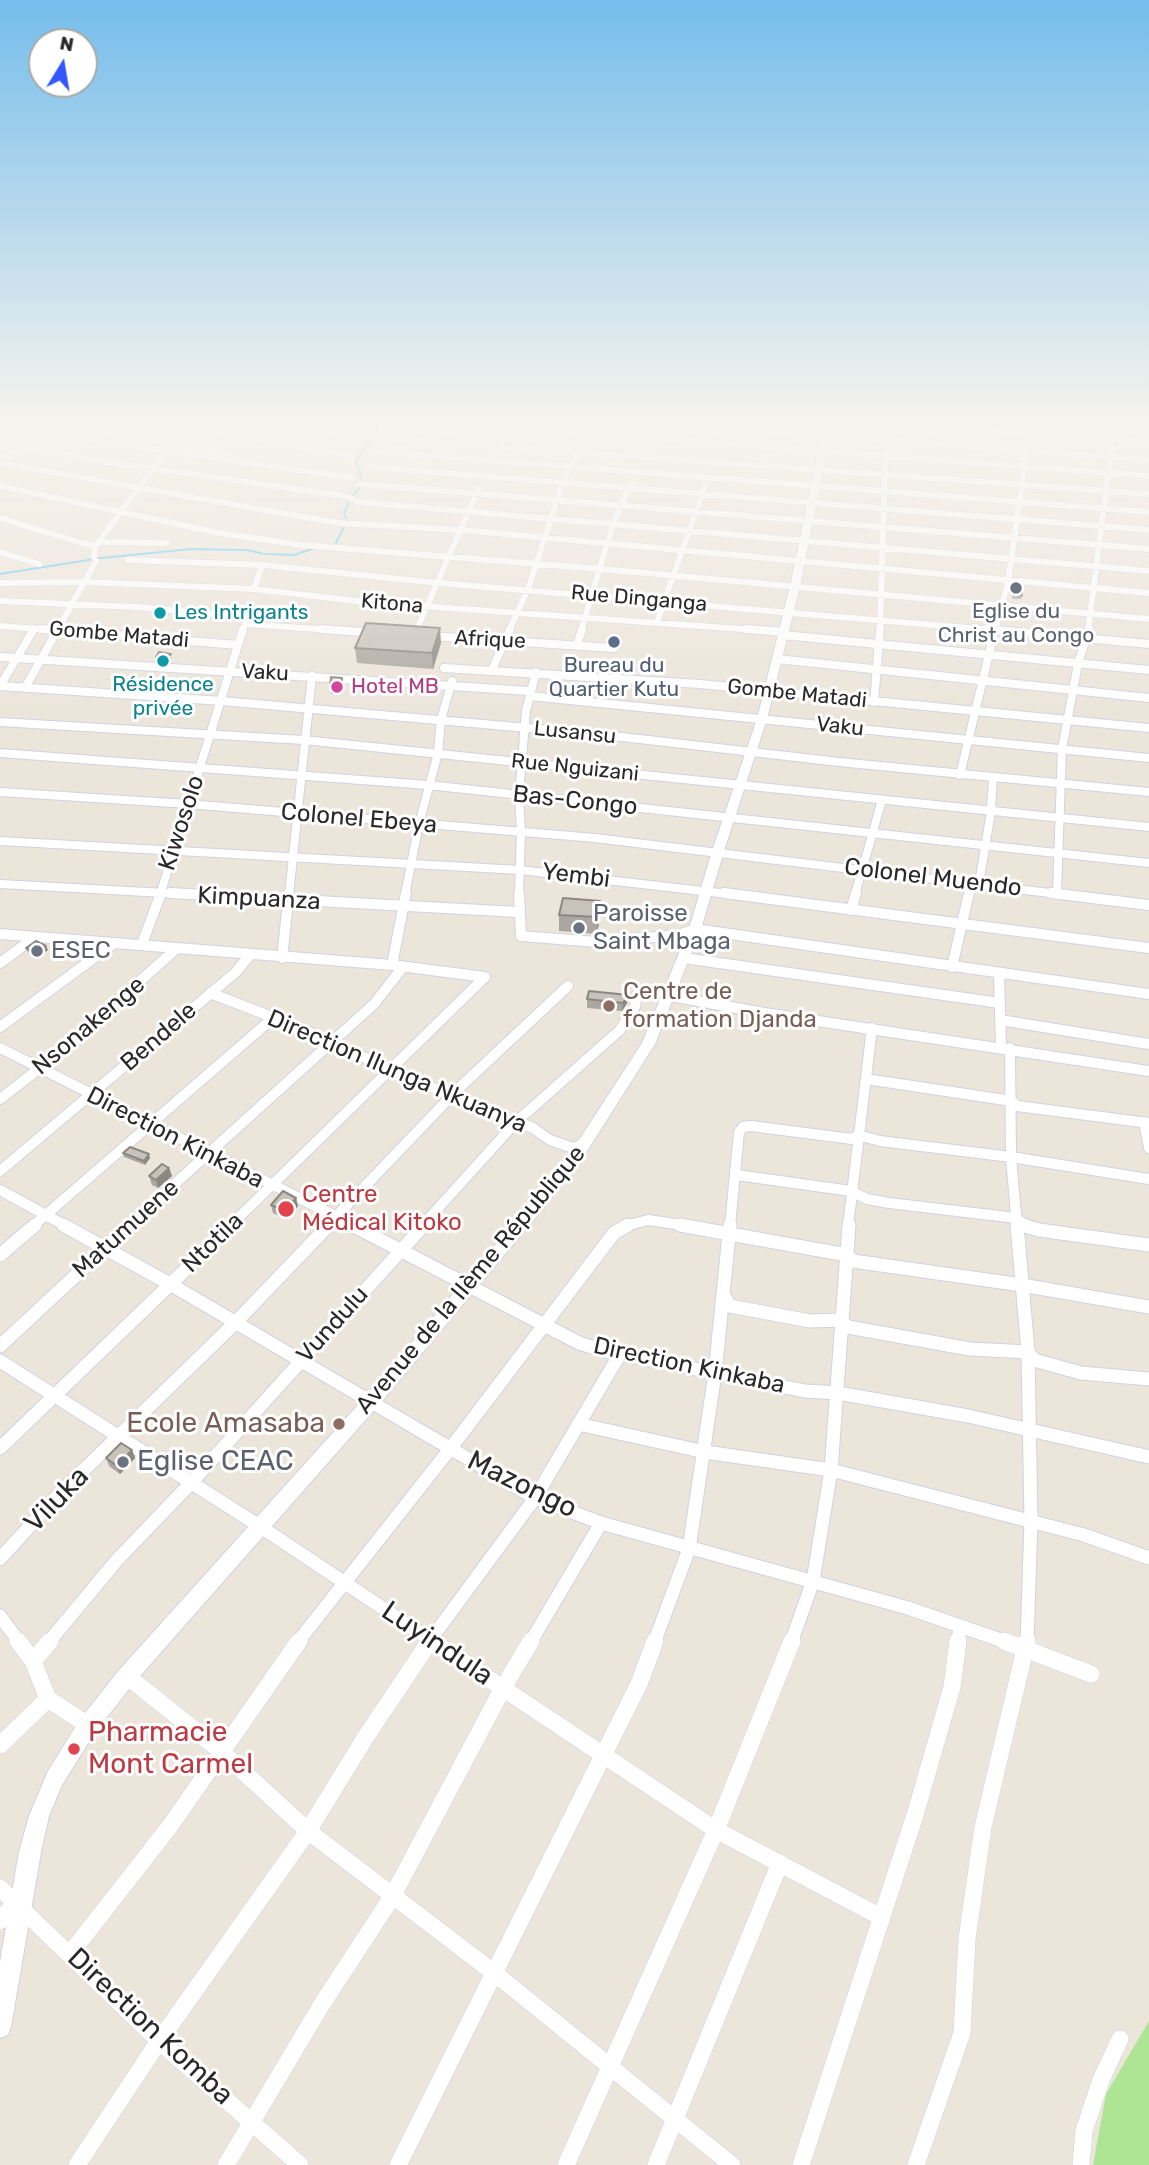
<!DOCTYPE html>
<meta charset="utf-8">
<style>
body{margin:0}
#map{position:relative;width:1149px;height:2165px;overflow:hidden;background:#ece5da;font-family:Rubik,sans-serif}
canvas{display:block}
.north{position:absolute;left:28px;top:28px;width:70px;height:70px;box-sizing:border-box;background:#fff;border:2px solid #a9a9a9;border-radius:50%;rotate:11deg;font-size:19px;font-weight:700;line-height:28px;text-align:center;color:#292929}
.north::after{content:'';display:block;margin:auto;width:24px;height:32px;background:#3456ff;clip-path:polygon(50% 0,100% 100%,50% 72%,0 100%)}
</style>
<div id="map">
<canvas width="1149" height="2165"></canvas>
<div class="north">N</div>
</div>
<script>
const context = document.querySelector('canvas').getContext('2d');
context.lineJoin = 'round';
function fillPath(path, color) {
  context.fillStyle = color;
  context.fill(path, 'evenodd');
}
function toPath(rows) {
  const path = new Path2D();
  for (const r of rows) {
    path.moveTo(r[0], r[1]);
    for (let i = 2; i < r.length; i += 2) path.lineTo(r[i], r[i + 1]);
  }
  return path;
}
function trace(path, color, width, dash) {
  context.strokeStyle = color;
  context.lineWidth = width;
  context.lineCap = dash ? 'butt' : 'round';
  context.setLineDash(dash || []);
  context.stroke(path);
}
function write(font, color, halo, rows, align = 'center') {
  context.font = font + ' Rubik,sans-serif';
  context.lineWidth = 6;
  context.setLineDash([]);
  context.textBaseline = 'middle';
  context.strokeStyle = halo;
  context.fillStyle = color;
  for (const [text, x, y, turn = 0] of rows) {
    context.save();
    context.translate(x, y);
    context.rotate((+turn || 0) * Math.PI / 180);
    context.textAlign = isNaN(turn) ? turn : align;
    if (halo) context.strokeText(text, 0, 0);
    context.fillText(text, 0, 0);
    context.restore();
  }
}
const green = toPath([
 [1149,2021,1149,2165,1093,2165,1106,2094]
]);
const stream = toPath([
 [346,518,344,513,351,498,363,483,356,461,375,434,379,420],
 [334,547,344,527],
 [0,574,101,558,191,549,247,550,264,554,294,555,312,549]
]);
const minorFar4 = toPath([
 [46,420,229,455],
 [148,420,352,456],
 [259,420,353,436,1149,494],
 [418,420,1149,476],
 [629,420,1149,460],
 [842,420,1149,442],
 [1087,420,1149,424],
 [0,422,106,442,353,478],
 [0,443,100,461,345,496,359,502,1149,571],
 [370,451,1149,512],
 [498,452,514,420],
 [0,459,54,431],
 [0,463,338,523,461,530,1149,593],
 [369,467,1149,530],
 [360,484,1149,549],
 [0,486,219,533,301,545,601,569,1149,619],
 [0,518,95,547],
 [101,542,167,543],
 [0,552,39,564],
 [94,557,95,547,152,469,193,420],
 [128,560,262,565,439,583,1004,631],
 [0,583,84,582,254,589,364,602,770,631],
 [254,589,262,565],
 [0,601,136,607,247,617,243,631],
 [657,622,705,486],
 [245,624,346,631],
 [0,626,63,631],
 [57,631,96,561],
 [416,631,479,488],
 [509,631,528,589,563,482,594,420],
 [581,631,613,524,631,483],
 [880,631,886,433],
 [995,631,1008,582,1031,420],
 [1088,631,1115,420]
]);
const minorFar3 = toPath([
 [41,629,238,645],
 [321,629,375,633],
 [746,629,784,632],
 [984,629,1149,644],
 [414,635,417,629],
 [783,635,1149,670],
 [429,636,614,648],
 [577,645,582,629],
 [0,657,529,691],
 [777,659,1149,698],
 [444,668,700,684,1149,728],
 [492,670,510,629],
 [0,686,222,701,596,734,839,762,1149,792],
 [0,686,34,629],
 [25,688,58,629],
 [530,696,1149,758],
 [874,702,880,629],
 [0,722,304,740,1149,827],
 [0,753,428,785,1149,863],
 [960,775,995,629],
 [0,792,188,804,595,838,1066,895],
 [0,841,520,870,737,895],
 [979,883,991,812,993,777],
 [0,884,202,895],
 [1057,892,1062,749,1078,664,1089,629],
 [160,895,243,629],
 [289,895,312,676],
 [405,895,419,824,438,753,441,720,452,681],
 [519,895,521,832,519,795,526,711,536,672],
 [855,895,882,800],
 [968,895,971,882]
]);
const minorFar2 = toPath([
 [170,893,518,912],
 [519,893,521,936,596,942,679,935,695,929,1149,994],
 [724,893,1149,948],
 [1051,893,1149,905],
 [851,910,856,893],
 [0,934,392,965,485,977],
 [142,944,161,893],
 [282,958,289,893],
 [684,958,1000,1003],
 [0,963,34,938],
 [392,965,406,893],
 [952,967,969,893],
 [999,974,1001,1047],
 [210,993,298,1027,416,1081,533,1128,550,1140,573,1148,584,1144],
 [668,998,671,996,758,1012,1149,1071],
 [1000,1020,1149,1044],
 [0,1027,113,944],
 [0,1048,355,1226],
 [1010,1048,1011,1157,1017,1226],
 [866,1079,1012,1101,1017,1106,1149,1123],
 [0,1099,59,1053,176,949],
 [1144,1122,1149,1148],
 [0,1171,236,972,250,955],
 [737,1175,851,1191,867,1199,889,1203,1016,1218,1027,1226],
 [0,1190,66,1226],
 [33,1226,273,1018],
 [128,1226,374,1004,403,967],
 [230,1226,485,977],
 [327,1226,458,1089,568,986],
 [422,1226,516,1122,620,1030,635,1006,637,995],
 [625,1226,648,1220,690,1226],
 [730,1226,739,1132,743,1127,751,1126,852,1139,858,1135,880,1141,1011,1157,1149,1179],
 [848,1226,872,1028]
]);
const minorFar1 = toPath([
 [63,1225,170,1284,535,1498,601,1523,908,1608,1009,1643],
 [352,1225,579,1343,605,1351,805,1391,838,1393,968,1416,1149,1457],
 [680,1225,847,1255,853,1261,1022,1285,1149,1307],
 [1017,1225,1028,1352,1031,1521,1027,1643],
 [1022,1225,1039,1230,1149,1245],
 [0,1255,35,1225],
 [724,1296,730,1306,810,1321,841,1320,848,1327,970,1349,1028,1352,1034,1360,1081,1373,1149,1379],
 [0,1346,130,1225],
 [0,1361,261,1527,435,1643],
 [578,1424,705,1452,831,1470,1084,1535,1149,1558],
 [0,1448,232,1225],
 [0,1559,59,1494,235,1323,329,1225],
 [0,1616,20,1643],
 [48,1643,117,1560,190,1484,424,1225],
 [297,1643,450,1449,614,1233,628,1225],
 [428,1643,535,1498,620,1354],
 [530,1643,601,1523],
 [654,1643,689,1549,715,1373,730,1225],
 [791,1643,813,1581,831,1470,849,1225],
 [958,1643,960,1627]
]);
const minor = toPath([
 [18,1641,33,1661,48,1699,88,1725],
 [432,1641,716,1830,881,1917],
 [1004,1641,1091,1674],
 [33,1661,50,1641],
 [127,1676,222,1752,308,1831,493,1972,732,2165],
 [0,1745,48,1699],
 [0,1888,159,2041,300,2165],
 [0,1921,17,1900],
 [70,1954,170,1826,299,1641],
 [77,2165,159,2041,308,1831,365,1738,430,1641],
 [226,2165,322,2004,392,1897,503,1688,531,1641],
 [398,2165,639,1684,655,1641],
 [566,2165,716,1830,792,1641],
 [656,2165,780,1863],
 [801,2165,916,1812,952,1687,958,1641],
 [916,2165,962,2033,967,1939,983,1827,1027,1641],
 [1081,2165,1084,2131,1101,2080,1120,2039]
]);
const tertiary = toPath([
 [825,420,833,420,800,586,767,719,724,851,701,929,655,1044,589,1148,547,1204,377,1407,134,1683,95,1732,62,1785,49,1816,41,1852,11,2027,8,2035,0,2038,0,1962,19,1852,29,1816,48,1771,81,1718,120,1669,365,1397,537,1196,579,1140,642,1043,689,929,712,851,757,719,790,586,825,420]
]);
const wall = toPath([
 [988,420,1001,420,999,426,988,425],
 [1014,582,1022,596,1021,599,1012,599],
 [441,643,433,669,357,663,355,648],
 [156,657,172,657,169,661,157,660],
 [330,686,343,686,343,693,331,694],
 [600,901,600,917,597,934,559,931,559,915],
 [26,948,48,950,38,957,28,952],
 [628,995,627,1003,622,1011,587,1008,587,999],
 [123,1153,150,1158,145,1165,124,1157],
 [169,1168,172,1176,158,1188,152,1185,149,1176],
 [296,1198,298,1206,287,1219,273,1213,271,1205],
 [132,1450,135,1458,120,1474,109,1466,106,1458]
]);
const shadedWall = toPath([
 [440,628,441,643,433,669,432,653],
 [600,901,600,917,597,934,598,917],
 [46,946,48,950,38,957,36,953],
 [628,995,627,1003,622,1011,623,1003],
 [149,1154,150,1158,145,1165,144,1161],
 [169,1168,172,1176,158,1188,156,1180],
 [296,1198,298,1206,287,1219,285,1211],
 [132,1450,135,1458,120,1474,117,1466]
]);
const building = toPath([
 [1014,582,1021,583,1022,596,1013,595,1014,582],
 [366,623,440,628,432,653,355,648,366,623],
 [159,652,171,654,168,657,156,657,159,652],
 [331,677,342,678,342,685,330,686,331,677],
 [563,898,600,901,598,917,559,915,563,898],
 [36,941,46,946,36,953,26,948,36,941],
 [589,991,628,995,623,1003,587,999,589,991],
 [130,1147,149,1154,144,1161,123,1153,130,1147],
 [162,1164,169,1168,156,1180,149,1176,162,1164],
 [283,1191,296,1198,285,1211,271,1205,283,1191],
 [121,1443,132,1450,117,1466,106,1458,121,1443]
]);
const markers = [
 [1016,588,7,"#6b7280"],
 [160,613,7,"#0f9aa8"],
 [614,642,7,"#5c6f8a"],
 [163,661,7,"#0f9aa8"],
 [337,687,7,"#d1479c"],
 [579,928,7,"#6b7280"],
 [37,951,7,"#6b7280"],
 [609,1006,7,"#8d6e63"],
 [286,1209,9,"#e0444e"],
 [339,1424,7,"#8d6e63"],
 [123,1462,7,"#6b7280"],
 [74,1749,7,"#e0444e"]
];
const farStreetnames = [
 ["Rue Dinganga",639,599,5],
 ["Kitona",392,604,5],
 ["Gombe Matadi",119,635,5],
 ["Afrique",490,640,3],
 ["Vaku",265,673,3],
 ["Gombe Matadi",797,694,6],
 ["Vaku",840,727,6],
 ["Lusansu",575,733,6],
 ["Rue Nguizani",575,768,6]
];
const farWorshipnames = [
 ["Eglise du",1016,612],
 ["Christ au Congo",1016,636]
];
const farCulturenames = [
 ["Les Intrigants",174,613],
 ["Résidence",163,685,"center"],
 ["privée",163,709,"center"]
];
const farServicenames = [
 ["Bureau du",614,666],
 ["Quartier Kutu",614,690]
];
const farHotelnames = [
 ["Hotel MB",351,687]
];
const streetNames = [
 ["Bas-Congo",575,801,6],
 ["Colonel Ebeya",359,819,5],
 ["Kiwosolo",182,823,-72],
 ["Yembi",576,876,7],
 ["Colonel Muendo",933,878,7],
 ["Kimpuanza",259,899,3],
 ["Nsonakenge",89,1026,-40],
 ["Bendele",159,1037,-41],
 ["Direction Ilunga Nkuanya",397,1072,23],
 ["Direction Kinkaba",175,1138,27],
 ["Matumuene",126,1229,-42],
 ["Ntotila",213,1243,-44],
 ["Avenue de la IIème République",471,1280,-50],
 ["Vundulu",333,1325,-48],
 ["Direction Kinkaba",689,1366,12]
];
const worshipNames = [
 ["Paroisse",593,914],
 ["Saint Mbaga",593,942],
 ["ESEC",51,951]
];
const educationNames = [
 ["Centre de",623,992],
 ["formation Djanda",623,1020]
];
const healthNames = [
 ["Centre",302,1195],
 ["Médical Kitoko",302,1223]
];
const nearEducationnames = [
 ["Ecole Amasaba",325,1424]
];
const nearWorshipnames = [
 ["Eglise CEAC",137,1462]
];
const nearStreetnames = [
 ["Mazongo",522,1485,26],
 ["Viluka",57,1500,-46],
 ["Luyindula",437,1644,34],
 ["Direction Komba",150,2027,43]
];
const nearHealthnames = [
 ["Pharmacie",88,1733],
 ["Mont Carmel",88,1765]
];
fillPath(green, '#aee594');
trace(stream, '#69cbf3', 2);
trace(minorFar4, '#cfd3e3', 7);
trace(minorFar3, '#cfd3e3', 10);
trace(minorFar2, '#cfd3e3', 12);
trace(minorFar1, '#cfd3e3', 15);
trace(minor, '#cfd3e3', 18);
trace(tertiary, '#cfd3e3', 2);
trace(minorFar4, '#fff', 6);
trace(minorFar3, '#fff', 8);
trace(minorFar2, '#fff', 10);
trace(minorFar1, '#fff', 13);
trace(minor, '#fff', 17);
fillPath(tertiary, '#fff');
fillPath(wall, '#aba7a0');
fillPath(shadedWall, '#8b8882');
fillPath(building, '#c7c2ba');
trace(building, '#8b8882', 2);
const sky = context.createLinearGradient(0, 0, 0, 723);
sky.addColorStop(0, '#75bdec');
sky.addColorStop(0.58, '#f6f3ee');
sky.addColorStop(1, '#f6f3ee00');
context.fillStyle = sky;
context.fillRect(0, 0, 1149, 723);
for (const [x, y, r, color] of markers) {
  const dot = new Path2D();
  dot.arc(x, y, r, 0, 2 * Math.PI);
  context.fillStyle = color;
  context.fill(dot);
  trace(dot, '#fff', 2.5);
}
write('21px', '#292929', '#fff', farStreetnames);
write('21px', '#5b616d', '#fff', farWorshipnames);
write('21px', '#0d838f', '#fff', farCulturenames, 'left');
write('21px', '#4e5e75', '#fff', farServicenames);
write('21px', '#b23c85', '#fff', farHotelnames, 'left');
write('24px', '#292929', '#fff', streetNames);
write('24px', '#5b616d', '#fff', worshipNames, 'left');
write('24px', '#785e54', '#fff', educationNames, 'left');
write('24px', '#be3a42', '#fff', healthNames, 'left');
write('28px', '#785e54', '#fff', nearEducationnames, 'right');
write('28px', '#5b616d', '#fff', nearWorshipnames, 'left');
write('28px', '#292929', '#fff', nearStreetnames);
write('28px', '#be3a42', '#fff', nearHealthnames, 'left');
</script>
